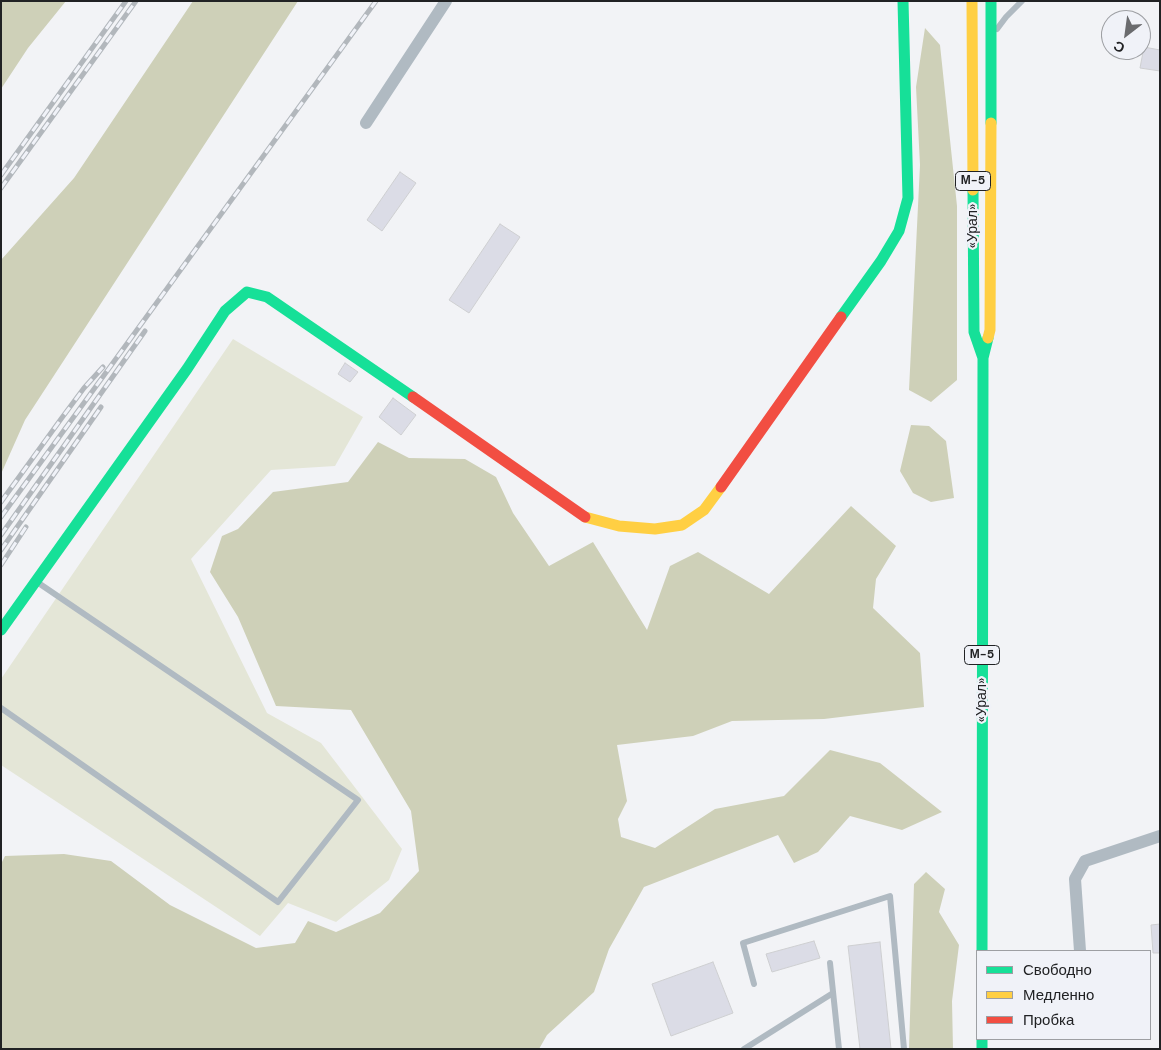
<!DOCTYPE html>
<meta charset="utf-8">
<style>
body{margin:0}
#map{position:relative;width:1161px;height:1050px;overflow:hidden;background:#f2f3f6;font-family:"DM Sans",sans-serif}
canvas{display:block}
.frame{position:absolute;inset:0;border:2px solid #212224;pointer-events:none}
.legend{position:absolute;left:976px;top:950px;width:175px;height:90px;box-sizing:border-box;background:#f0f2f8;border:1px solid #9d9fa3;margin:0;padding:6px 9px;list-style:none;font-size:15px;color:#212224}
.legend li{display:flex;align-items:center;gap:10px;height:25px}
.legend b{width:25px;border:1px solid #9d9fa3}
.north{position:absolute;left:1101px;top:10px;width:50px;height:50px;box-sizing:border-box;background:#f0f2f8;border:1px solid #9d9fa3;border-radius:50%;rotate:210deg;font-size:14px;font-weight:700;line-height:20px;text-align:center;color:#212224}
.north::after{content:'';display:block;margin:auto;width:18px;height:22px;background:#6a6b6e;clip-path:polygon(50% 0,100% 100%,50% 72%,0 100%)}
</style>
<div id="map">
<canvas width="1161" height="1050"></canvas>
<div class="frame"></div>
<ul class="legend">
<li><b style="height:6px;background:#16e098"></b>Свободно</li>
<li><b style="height:6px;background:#ffcf43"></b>Медленно</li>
<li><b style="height:6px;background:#f24e42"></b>Пробка</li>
</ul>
<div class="north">С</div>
</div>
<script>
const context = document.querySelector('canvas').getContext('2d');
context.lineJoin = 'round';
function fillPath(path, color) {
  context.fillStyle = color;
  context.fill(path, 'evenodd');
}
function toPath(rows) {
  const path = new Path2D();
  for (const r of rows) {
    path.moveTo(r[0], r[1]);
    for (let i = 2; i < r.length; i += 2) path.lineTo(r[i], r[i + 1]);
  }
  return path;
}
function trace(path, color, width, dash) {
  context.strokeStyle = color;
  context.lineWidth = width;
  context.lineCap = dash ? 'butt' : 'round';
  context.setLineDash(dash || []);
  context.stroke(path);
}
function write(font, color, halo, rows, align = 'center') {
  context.font = font + ' "DM Sans",sans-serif';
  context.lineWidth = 4.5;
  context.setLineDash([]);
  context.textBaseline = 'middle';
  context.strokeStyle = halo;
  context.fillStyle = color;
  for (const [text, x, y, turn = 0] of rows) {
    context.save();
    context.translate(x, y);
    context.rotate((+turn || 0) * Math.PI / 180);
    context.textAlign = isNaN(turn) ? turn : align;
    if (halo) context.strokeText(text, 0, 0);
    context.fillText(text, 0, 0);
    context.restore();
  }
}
const green = toPath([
 [233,339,363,417,335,466,271,470,191,559,267,713,321,743,402,849,389,880,336,922,288,903,260,936,1,765,1,679]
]);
const forest = toPath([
 [1,1,66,1,28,48,1,89],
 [193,1,298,1,25,420,1,474,1,260,74,178],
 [925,28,940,45,957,206,957,380,931,402,909,390,920,165,916,87],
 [911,425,929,426,946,441,954,498,931,502,913,493,900,471],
 [378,442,409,458,465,459,496,477,513,513,549,566,593,542,647,630,670,566,698,552,769,594,851,506,896,546,876,579,873,608,920,653,924,707,824,719,732,721,693,736,617,745,627,801,618,819,621,837,655,848,715,809,784,796,830,750,880,763,942,812,902,830,850,816,818,852,794,863,778,835,644,887,609,949,594,992,547,1035,539,1049,1,1049,1,864,5,856,64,854,111,861,170,905,256,948,295,943,308,921,336,932,380,913,419,871,411,811,351,710,276,706,238,617,210,572,222,536,238,529,273,492,348,482],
 [926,872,945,889,939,912,959,945,952,1001,953,1049,909,1049,914,884]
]);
const building = toPath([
 [1144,47,1160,50,1160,71,1140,68,1144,47],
 [400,172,416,183,382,231,367,220,400,172],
 [500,224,520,237,469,313,449,300,500,224],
 [345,363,358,372,350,382,338,374,345,363],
 [393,398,416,415,401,435,379,417,393,398],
 [1160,924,1160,953,1153,953,1151,925,1160,924],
 [814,941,820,958,772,972,766,954,814,941],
 [880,942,891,1049,860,1049,848,946,880,942],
 [713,962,733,1013,671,1036,652,984,713,962]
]);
const lane = toPath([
 [997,29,1006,17,1022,1],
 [1,708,278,902,358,800,37,582],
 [830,963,839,1049],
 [754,984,743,943,890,896,904,1049],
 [744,1049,833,993]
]);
const street = toPath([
 [366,123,446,1],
 [1080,951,1075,879,1085,861,1160,836]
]);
const fast = toPath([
 [991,123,991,1],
 [973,190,974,332,983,358],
 [841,317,881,261,899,231,908,198,903,1],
 [1,630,187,369,225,311,247,292,267,297,413,397],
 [982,951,983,358,988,338],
 [982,1039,982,1049]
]);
const slow = toPath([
 [972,1,973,190],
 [988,338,990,330,991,123],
 [585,517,619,526,655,529,682,525,704,510,721,487]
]);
const jam = toPath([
 [413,397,585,517],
 [721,487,841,317]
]);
const rail = toPath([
 [1,175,126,1],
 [1,188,136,1],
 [1,502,61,419,84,388,103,367],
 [1,517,376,1],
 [1,535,145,331],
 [1,550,101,407],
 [1,565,26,527]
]);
const shields = [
 [973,181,35],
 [982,655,35]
];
const shieldNames = [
 ["М-5",973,181],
 ["М-5",982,655]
];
const streetNames = [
 ["«Урал»",973,226,-90],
 ["«Урал»",982,700,-90]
];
fillPath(green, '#e4e6d7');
fillPath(forest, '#ced0b8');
fillPath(building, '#dbdce6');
trace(building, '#cecfd1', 1);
trace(lane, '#b0bac2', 6);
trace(street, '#b0bac2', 12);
trace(fast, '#16e098', 11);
trace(slow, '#ffcf43', 11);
trace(jam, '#f24e42', 11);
trace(rail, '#b2b7bc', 5);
trace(rail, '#f0f2f8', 3, [9]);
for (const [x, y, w] of shields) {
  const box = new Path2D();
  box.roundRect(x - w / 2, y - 9.5, w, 19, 4);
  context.fillStyle = '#f0f2f8';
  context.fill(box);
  trace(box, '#212224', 1);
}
write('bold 12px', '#212224', null, shieldNames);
write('14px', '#212224', '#f0f2f8', streetNames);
</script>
